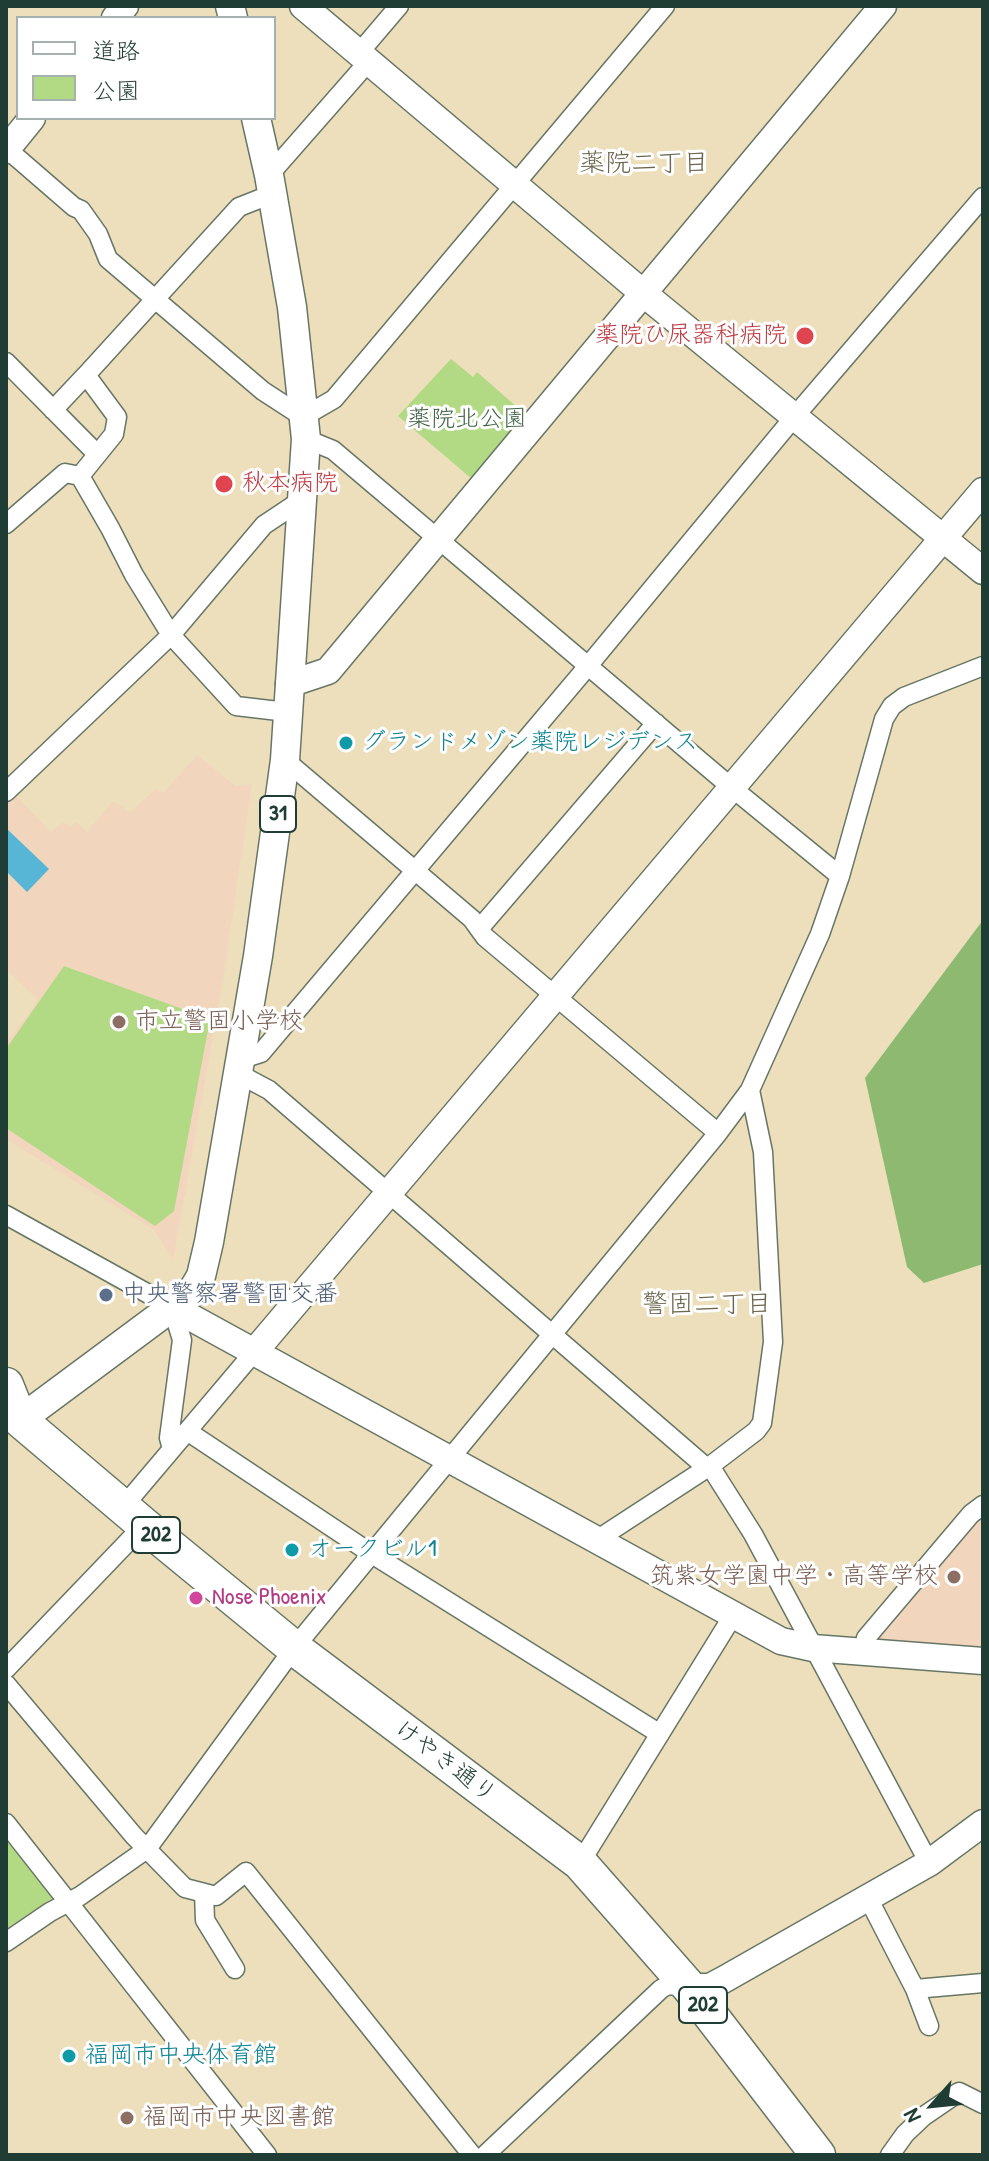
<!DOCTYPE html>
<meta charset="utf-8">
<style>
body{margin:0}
#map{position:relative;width:989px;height:2161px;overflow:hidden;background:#eddfbc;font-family:"Patrick Hand","Klee One",sans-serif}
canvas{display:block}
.frame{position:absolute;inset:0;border:8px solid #1f3d34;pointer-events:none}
.legend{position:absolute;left:16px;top:16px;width:260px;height:104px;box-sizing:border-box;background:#fff;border:2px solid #a5b1ae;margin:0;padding:10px 14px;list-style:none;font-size:24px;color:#1f3d34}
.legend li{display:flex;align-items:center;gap:16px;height:40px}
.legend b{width:40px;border:2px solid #a5b1ae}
.north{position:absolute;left:893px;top:2065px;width:80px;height:80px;-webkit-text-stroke:6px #fff;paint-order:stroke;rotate:243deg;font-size:22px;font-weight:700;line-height:32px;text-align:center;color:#1f3d34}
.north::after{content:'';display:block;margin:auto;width:28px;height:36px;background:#1f3d34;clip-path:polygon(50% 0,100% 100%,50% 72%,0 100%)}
</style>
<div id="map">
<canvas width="989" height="2161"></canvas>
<div class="frame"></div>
<ul class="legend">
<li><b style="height:10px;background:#fff"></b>道路</li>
<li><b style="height:22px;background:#b2d983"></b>公園</li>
</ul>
<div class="north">N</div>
</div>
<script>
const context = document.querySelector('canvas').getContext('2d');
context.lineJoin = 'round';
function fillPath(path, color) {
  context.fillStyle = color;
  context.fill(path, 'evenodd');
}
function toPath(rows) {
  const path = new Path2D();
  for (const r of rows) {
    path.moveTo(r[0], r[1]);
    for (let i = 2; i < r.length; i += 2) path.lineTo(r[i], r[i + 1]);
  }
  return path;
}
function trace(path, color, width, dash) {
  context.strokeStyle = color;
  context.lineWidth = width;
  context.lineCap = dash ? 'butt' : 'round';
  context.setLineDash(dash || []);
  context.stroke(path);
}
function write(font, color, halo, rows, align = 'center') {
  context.font = font + ' "Patrick Hand","Klee One",sans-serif';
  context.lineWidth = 6;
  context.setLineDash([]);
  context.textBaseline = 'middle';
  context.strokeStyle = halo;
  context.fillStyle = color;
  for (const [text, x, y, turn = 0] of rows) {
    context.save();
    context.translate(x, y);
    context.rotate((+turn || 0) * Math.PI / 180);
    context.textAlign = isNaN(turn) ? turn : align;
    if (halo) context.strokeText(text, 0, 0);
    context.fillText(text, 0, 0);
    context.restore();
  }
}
const built = toPath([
 [197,755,236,786,252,784,223,980,173,1260,154,1230,6,1139,6,1044,38,1000,6,969,6,806,16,796,51,832,63,822,70,827,77,822,87,832,113,801,130,812,155,790,164,792],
 [983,1512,983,1649,877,1644,873,1638]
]);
const green = toPath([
 [451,359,473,377,477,372,526,415,472,479,398,416],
 [64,966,210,1019,174,1211,155,1226,6,1128,6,1049],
 [6,1837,52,1898,6,1929]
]);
const forest = toPath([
 [983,920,983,1264,924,1283,907,1267,865,1078]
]);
const water = toPath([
 [6,828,49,869,27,892,6,871]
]);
const street = toPath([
 [359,53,399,6],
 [7,149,74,207,81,210,98,234,108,259,263,391,303,417,334,399,665,6],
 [269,175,369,61],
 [272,194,239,207,86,375,117,417,114,434,80,476,110,528,134,575,171,635,236,706,287,712],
 [6,362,96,453],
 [53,410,86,375],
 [306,439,333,450,731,787,840,876],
 [6,524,65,473,80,476],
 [285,760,472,919,485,937,718,1133],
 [6,792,171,635,264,525,303,499],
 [479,929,656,723],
 [239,1060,261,1053,588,666,795,416,983,197],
 [237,1073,269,1090,707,1468],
 [6,1215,172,1307,182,1340,169,1438,172,1449],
 [187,1431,372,1554,660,1734],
 [710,1466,753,1534,929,1863],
 [123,1507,255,1351],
 [598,1539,710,1466,756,1431,762,1423,773,1342,763,1152,750,1090,820,934,840,876,884,719,892,706,904,697,983,666],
 [863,1651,866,1638,971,1514,983,1505],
 [6,1669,144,1525],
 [6,1684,134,1836,185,1888,216,1896,246,1872,472,2155],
 [6,1823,267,2155],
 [580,1863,734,1614],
 [204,1893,205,1920,235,1969],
 [867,1896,915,1989,929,2026],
 [6,1942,50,1912,80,1896,147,1849,294,1648,718,1133,750,1090],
 [915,1989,983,1983],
 [485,2155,661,1989,668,1985,687,1987],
 [890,2155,905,2134,924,2116,959,2092,983,2104]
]);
const secondary = toPath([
 [303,6,643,293,983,571],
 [115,18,125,6],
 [6,150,32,118],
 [289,684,328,671,883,6],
 [172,1307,781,1641,813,1648,983,1661],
 [255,1351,983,491],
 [689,1987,710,1987,723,1980,929,1863,983,1823]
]);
const primary = toPath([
 [230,6,233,18],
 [20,1420,191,1293,201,1276,209,1242,258,956,285,760,306,439,292,307,269,175,256,118]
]);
const highway = toPath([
 [6,1385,20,1420,144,1525,294,1648,580,1863,689,1987,818,2155]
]);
const markers = [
 [805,336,10,"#e0444e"],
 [224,484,10,"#e0444e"],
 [346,743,8,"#0f9aa8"],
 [119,1022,8,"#8d6e63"],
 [106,1295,8,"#5c6f8a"],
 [292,1550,8,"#0f9aa8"],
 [954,1577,8,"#8d6e63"],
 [196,1598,8,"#d1479c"],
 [69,2056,8,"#0f9aa8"],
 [127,2118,8,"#8d6e63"]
];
const shields = [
 [278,814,36],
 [156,1535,48],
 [703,2005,48]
];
const shieldNames = [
 ["31",278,814],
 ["202",156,1535],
 ["202",703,2005]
];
const healthNames = [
 ["薬院ひ尿器科病院",787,336],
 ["秋本病院",242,484,"left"]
];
const parkNames = [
 ["薬院北公園",467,420]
];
const cultureNames = [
 ["グランドメゾン薬院レジデンス",362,743],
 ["オークビル1",308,1550],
 ["福岡市中央体育館",85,2056]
];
const educationNames = [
 ["市立警固小学校",135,1022],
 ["筑紫女学園中学・高等学校",938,1577,"right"],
 ["福岡市中央図書館",143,2118]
];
const serviceNames = [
 ["中央警察署警固交番",122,1295]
];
const hotelNames = [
 ["Nose Phoenix",212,1598]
];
const streetNames = [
 ["けやき通り",445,1762,37]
];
const neighbourhoodNames = [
 ["薬院二丁目",644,164],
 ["警固二丁目",707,1305]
];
fillPath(built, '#f1d5bd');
fillPath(green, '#b2d983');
fillPath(forest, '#8db971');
fillPath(water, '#57b6d5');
trace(street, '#677664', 21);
trace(secondary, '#677664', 29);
trace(primary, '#677664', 31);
trace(highway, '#677664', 37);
trace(street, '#fff', 18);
trace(secondary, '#fff', 26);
trace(primary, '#fff', 28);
trace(highway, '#fff', 34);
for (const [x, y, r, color] of markers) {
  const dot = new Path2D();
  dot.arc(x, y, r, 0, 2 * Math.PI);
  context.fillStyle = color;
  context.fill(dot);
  trace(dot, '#fff', 3);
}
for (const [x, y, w] of shields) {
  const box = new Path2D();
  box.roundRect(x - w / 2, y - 18, w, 36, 6);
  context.fillStyle = '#fff';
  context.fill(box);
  trace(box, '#1f3d34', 2);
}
write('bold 22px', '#1f3d34', null, shieldNames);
write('24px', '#be3a42', '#fff', healthNames, 'right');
write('24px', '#446448', '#fff', parkNames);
write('24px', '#0d838f', '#fff', cultureNames, 'left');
write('24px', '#785e54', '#fff', educationNames, 'left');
write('24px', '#4e5e75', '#fff', serviceNames, 'left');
write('24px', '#b23c85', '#fff', hotelNames, 'left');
write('24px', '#1f3d34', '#fff', streetNames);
write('26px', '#6b664f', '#fff', neighbourhoodNames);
</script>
